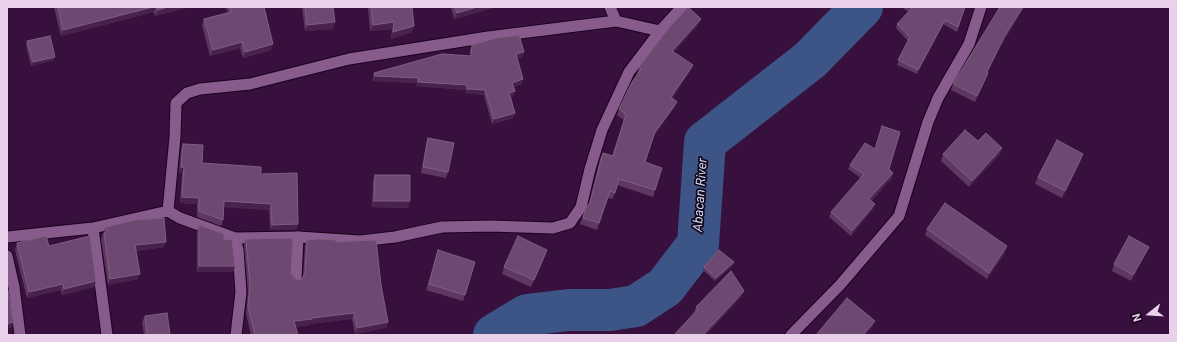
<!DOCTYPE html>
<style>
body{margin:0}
#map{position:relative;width:1177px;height:342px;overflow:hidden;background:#38103d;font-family:Roboto,sans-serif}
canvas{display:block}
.frame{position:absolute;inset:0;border:8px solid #e9d0eb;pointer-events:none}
.north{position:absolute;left:1129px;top:294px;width:40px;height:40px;-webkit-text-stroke:3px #160618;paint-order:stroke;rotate:253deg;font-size:11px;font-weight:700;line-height:16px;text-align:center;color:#e9d0eb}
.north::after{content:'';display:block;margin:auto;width:14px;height:18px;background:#e9d0eb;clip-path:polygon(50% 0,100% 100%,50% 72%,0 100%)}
</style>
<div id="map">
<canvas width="1177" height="342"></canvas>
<div class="frame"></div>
<div class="north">N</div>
</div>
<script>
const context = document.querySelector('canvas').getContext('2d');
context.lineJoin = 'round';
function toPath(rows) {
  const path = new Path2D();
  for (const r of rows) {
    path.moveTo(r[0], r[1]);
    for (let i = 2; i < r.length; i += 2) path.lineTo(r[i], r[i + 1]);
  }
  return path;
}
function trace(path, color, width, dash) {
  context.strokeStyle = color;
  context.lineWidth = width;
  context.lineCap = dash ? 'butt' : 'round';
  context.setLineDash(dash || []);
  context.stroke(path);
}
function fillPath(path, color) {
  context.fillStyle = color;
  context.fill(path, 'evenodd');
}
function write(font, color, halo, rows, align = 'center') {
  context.font = font + ' Roboto,sans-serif';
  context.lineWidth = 3.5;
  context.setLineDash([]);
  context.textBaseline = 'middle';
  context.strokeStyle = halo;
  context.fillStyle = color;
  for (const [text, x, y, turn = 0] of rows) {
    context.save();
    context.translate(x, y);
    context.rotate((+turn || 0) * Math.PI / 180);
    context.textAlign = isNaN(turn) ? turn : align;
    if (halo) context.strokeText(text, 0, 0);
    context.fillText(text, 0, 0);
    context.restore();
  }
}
const river = toPath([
 [494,335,527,315,569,310,610,310,636,306,665,287,698,244,705,142,810,60,862,7]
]);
const service = toPath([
 [296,279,298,237]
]);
const minor = toPath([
 [610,7,616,21],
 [168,211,175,137,176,103,187,93,200,89,250,84,349,59,488,37,616,21,660,31,682,7],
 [93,228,107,335],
 [7,237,93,228,168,211,180,218,235,238,298,237,360,241,395,237,442,227,490,226,553,228,570,223,581,207,590,169,602,130,629,72,660,31],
 [235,238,238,250,241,292,236,335],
 [7,256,14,287,20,335],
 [791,335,840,285,899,216,928,122,938,98,969,44,981,7]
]);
const wall = toPath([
 [54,7,186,7,186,8,155,16,154,12,61,36],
 [226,7,264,7,271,50,243,58,240,48,210,56,202,25,204,19,228,13],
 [302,7,333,7,333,29,305,31],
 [368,7,412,7,412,32,391,39,392,29,370,31],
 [451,7,493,7,493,8,454,19],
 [901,7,965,7,957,32,943,24,917,74,897,65,908,41,896,28,897,24,909,12],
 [1000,7,1024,7,1002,44,987,72,986,79,975,102,951,90,953,84],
 [698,25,674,52,693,65,690,71,672,98,677,102,674,108,653,137,645,162,655,190,653,197,617,185,613,199,608,198,597,230,580,224,585,210,589,204,600,159,603,153,612,156,624,120,617,115,619,109,638,74,637,73,639,67],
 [27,41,54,60,31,66,26,45],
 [472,45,524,52,522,57,517,58,522,84,513,87,515,91,513,96,511,97,515,113,513,118,492,124,484,95,465,93,466,90,416,86,417,83,373,81,373,78,374,73,470,55,470,50],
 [428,138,448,172,446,178,421,173,426,144],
 [978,141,1000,154,969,187,941,161,943,154],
 [183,144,202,163,261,174,298,224,296,230,270,230,269,210,224,207,223,220,221,226,197,217,197,204,180,203,182,173,179,173,181,150],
 [1081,160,1062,198,1035,184,1038,177],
 [850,165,889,169,892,178,871,201,873,209,851,236,829,217,831,212,861,178,848,169],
 [375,175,410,201,408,208,372,207,373,181],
 [199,225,224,240,235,266,233,272,197,272,197,232],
 [106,227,164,247,136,251,138,279,108,285,101,239],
 [927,229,1005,253,987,279,925,235],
 [246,239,291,273,294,278,298,280,302,279,303,277,305,246,307,240,336,242,381,285,388,322,386,328,355,334,352,319,310,324,310,325,295,327,298,335,251,335,246,313,248,292,244,245],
 [17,243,49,246,96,281,94,287,62,295,61,290,27,298,15,250],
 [438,250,465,295,463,301,426,290],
 [547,250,531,287,502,274,504,267],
 [1146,253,1131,281,1112,271,1114,264],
 [734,262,733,265,715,281,703,270,704,267],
 [742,296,706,335,674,335,695,313,694,312,696,307],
 [145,316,170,334,170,335,144,335,142,322]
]);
const shadedWall = toPath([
 [153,7,156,7,154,12,61,36,63,30],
 [168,7,186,7,186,8,155,16,158,10],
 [477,7,493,7,493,8,454,19,457,13],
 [1023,7,1024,7,1002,44,984,78,987,72,1004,37],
 [701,19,698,25,670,57,672,51],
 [945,20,943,24,917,74,918,70],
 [335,22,333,29,305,31,307,25],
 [394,22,392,29,370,31,373,25],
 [414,26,412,32,391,39,393,32],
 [242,42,240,48,210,56,213,50],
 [273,44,271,50,243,58,245,52],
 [524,52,522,57,514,59,516,54],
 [55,57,54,60,31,66,33,62],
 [693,65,690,71,669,104,671,97],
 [988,73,986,79,975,102,977,96],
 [375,76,418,78,417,83,373,81],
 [523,79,522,84,510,88,512,83],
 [418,82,467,85,466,90,416,86],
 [467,89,485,90,484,95,465,93],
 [515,91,513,96,508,98,509,93],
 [677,102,674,108,653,138,655,132],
 [515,113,513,118,492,124,494,119],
 [1002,148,1000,154,969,187,972,181],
 [1083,154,1081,160,1062,198,1065,191],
 [181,167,184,168,182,173,179,173],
 [893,173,892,178,867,204,869,199],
 [182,197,199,198,197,204,180,203],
 [224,201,271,204,269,210,221,207],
 [374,201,410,201,408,208,372,207],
 [875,204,873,209,851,236,852,231],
 [298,224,296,230,270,230,272,225],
 [166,242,164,247,133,251,135,245],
 [1007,246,1005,253,987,279,989,273],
 [1149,247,1146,253,1131,281,1133,275],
 [547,250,545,256,531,287,534,280],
 [734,262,733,265,715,281,716,278],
 [199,266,235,266,233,272,197,272],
 [140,274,138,279,108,285,110,279],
 [96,281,94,287,62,295,64,289],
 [63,284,61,290,27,298,29,292],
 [744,291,742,296,706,335,703,335],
 [354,313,352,319,310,324,310,325,292,327,294,321,312,318],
 [875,321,872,328,866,335,863,335],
 [13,322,12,328,7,328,7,324],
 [388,322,386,328,355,334,357,328]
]);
const building = toPath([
 [58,7,153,7,63,30,58,7],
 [157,7,168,7,158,10,157,7],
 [230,7,264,7,273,44,245,52,242,42,213,50,204,19,231,12,230,7],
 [305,7,333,7,335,22,307,25,305,7],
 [371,7,412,7,414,26,393,32,394,22,373,25,371,7],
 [455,7,477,7,457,13,455,7],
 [688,7,701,19,672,51,693,65,671,97,677,102,655,132,645,162,662,168,655,190,619,179,615,193,610,191,599,223,583,218,585,210,590,202,603,153,613,156,626,114,619,109,631,84,641,69,639,67,668,29,688,7],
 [910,7,965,7,958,27,945,20,918,70,898,60,910,37,897,24,912,8,910,7],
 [1000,7,1023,7,1004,37,987,72,988,73,977,96,953,84,1000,7],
 [519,35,524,52,516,54,523,79,512,83,515,91,509,93,515,113,494,119,485,90,467,89,467,85,418,82,418,78,375,76,374,73,442,54,471,56,472,45,496,38,519,35],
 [50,36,55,57,33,62,27,41,50,36],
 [882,126,900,132,889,169,893,173,869,199,875,204,852,231,831,212,864,174,850,165,865,143,875,149,882,126],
 [965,130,978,141,986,133,1002,148,972,181,943,154,965,130],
 [428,138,454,143,448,172,423,167,428,138],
 [1057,140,1083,154,1065,191,1038,177,1057,140],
 [183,144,203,145,202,163,261,167,261,174,297,173,298,224,272,225,271,204,224,201,223,220,199,211,199,198,182,197,184,168,181,167,183,144],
 [375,175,410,175,410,201,374,201,375,175],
 [945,203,1007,246,989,273,927,229,945,203],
 [164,218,166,242,135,245,140,274,110,279,104,233,107,232,106,227,135,220,164,218],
 [199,225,224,234,224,240,232,239,235,266,199,266,199,225],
 [46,236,49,246,90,236,96,281,64,289,63,284,29,292,17,243,46,236],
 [518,236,547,250,534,280,504,267,518,236],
 [1129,236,1149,247,1133,275,1114,264,1129,236],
 [293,238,291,273,294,278,298,280,302,279,305,273,307,240,318,239,336,240,336,242,376,240,381,285,388,322,357,328,354,313,312,318,312,319,294,321,298,335,255,335,248,306,250,285,246,239,293,238],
 [438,250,475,262,465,295,429,284,438,250],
 [719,250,734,262,716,278,704,267,719,250],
 [731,271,744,291,703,335,674,335,698,309,696,307,731,271],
 [7,290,8,290,13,322,7,324,7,290],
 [847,298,875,321,863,335,816,335,847,298],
 [167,313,170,334,159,335,147,335,145,316,167,313]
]);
const waterNames = [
 ["Abacan River",701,195,-86]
];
trace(river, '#3c5486', 42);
trace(service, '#1b011e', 13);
trace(minor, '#1b011e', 13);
trace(service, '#875b8c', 11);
trace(minor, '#875b8c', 11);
fillPath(wall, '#5e3762');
fillPath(shadedWall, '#49214d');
fillPath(building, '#6d4871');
trace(building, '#815d84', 1);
write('italic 13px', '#c7d8f7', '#160618', waterNames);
</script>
